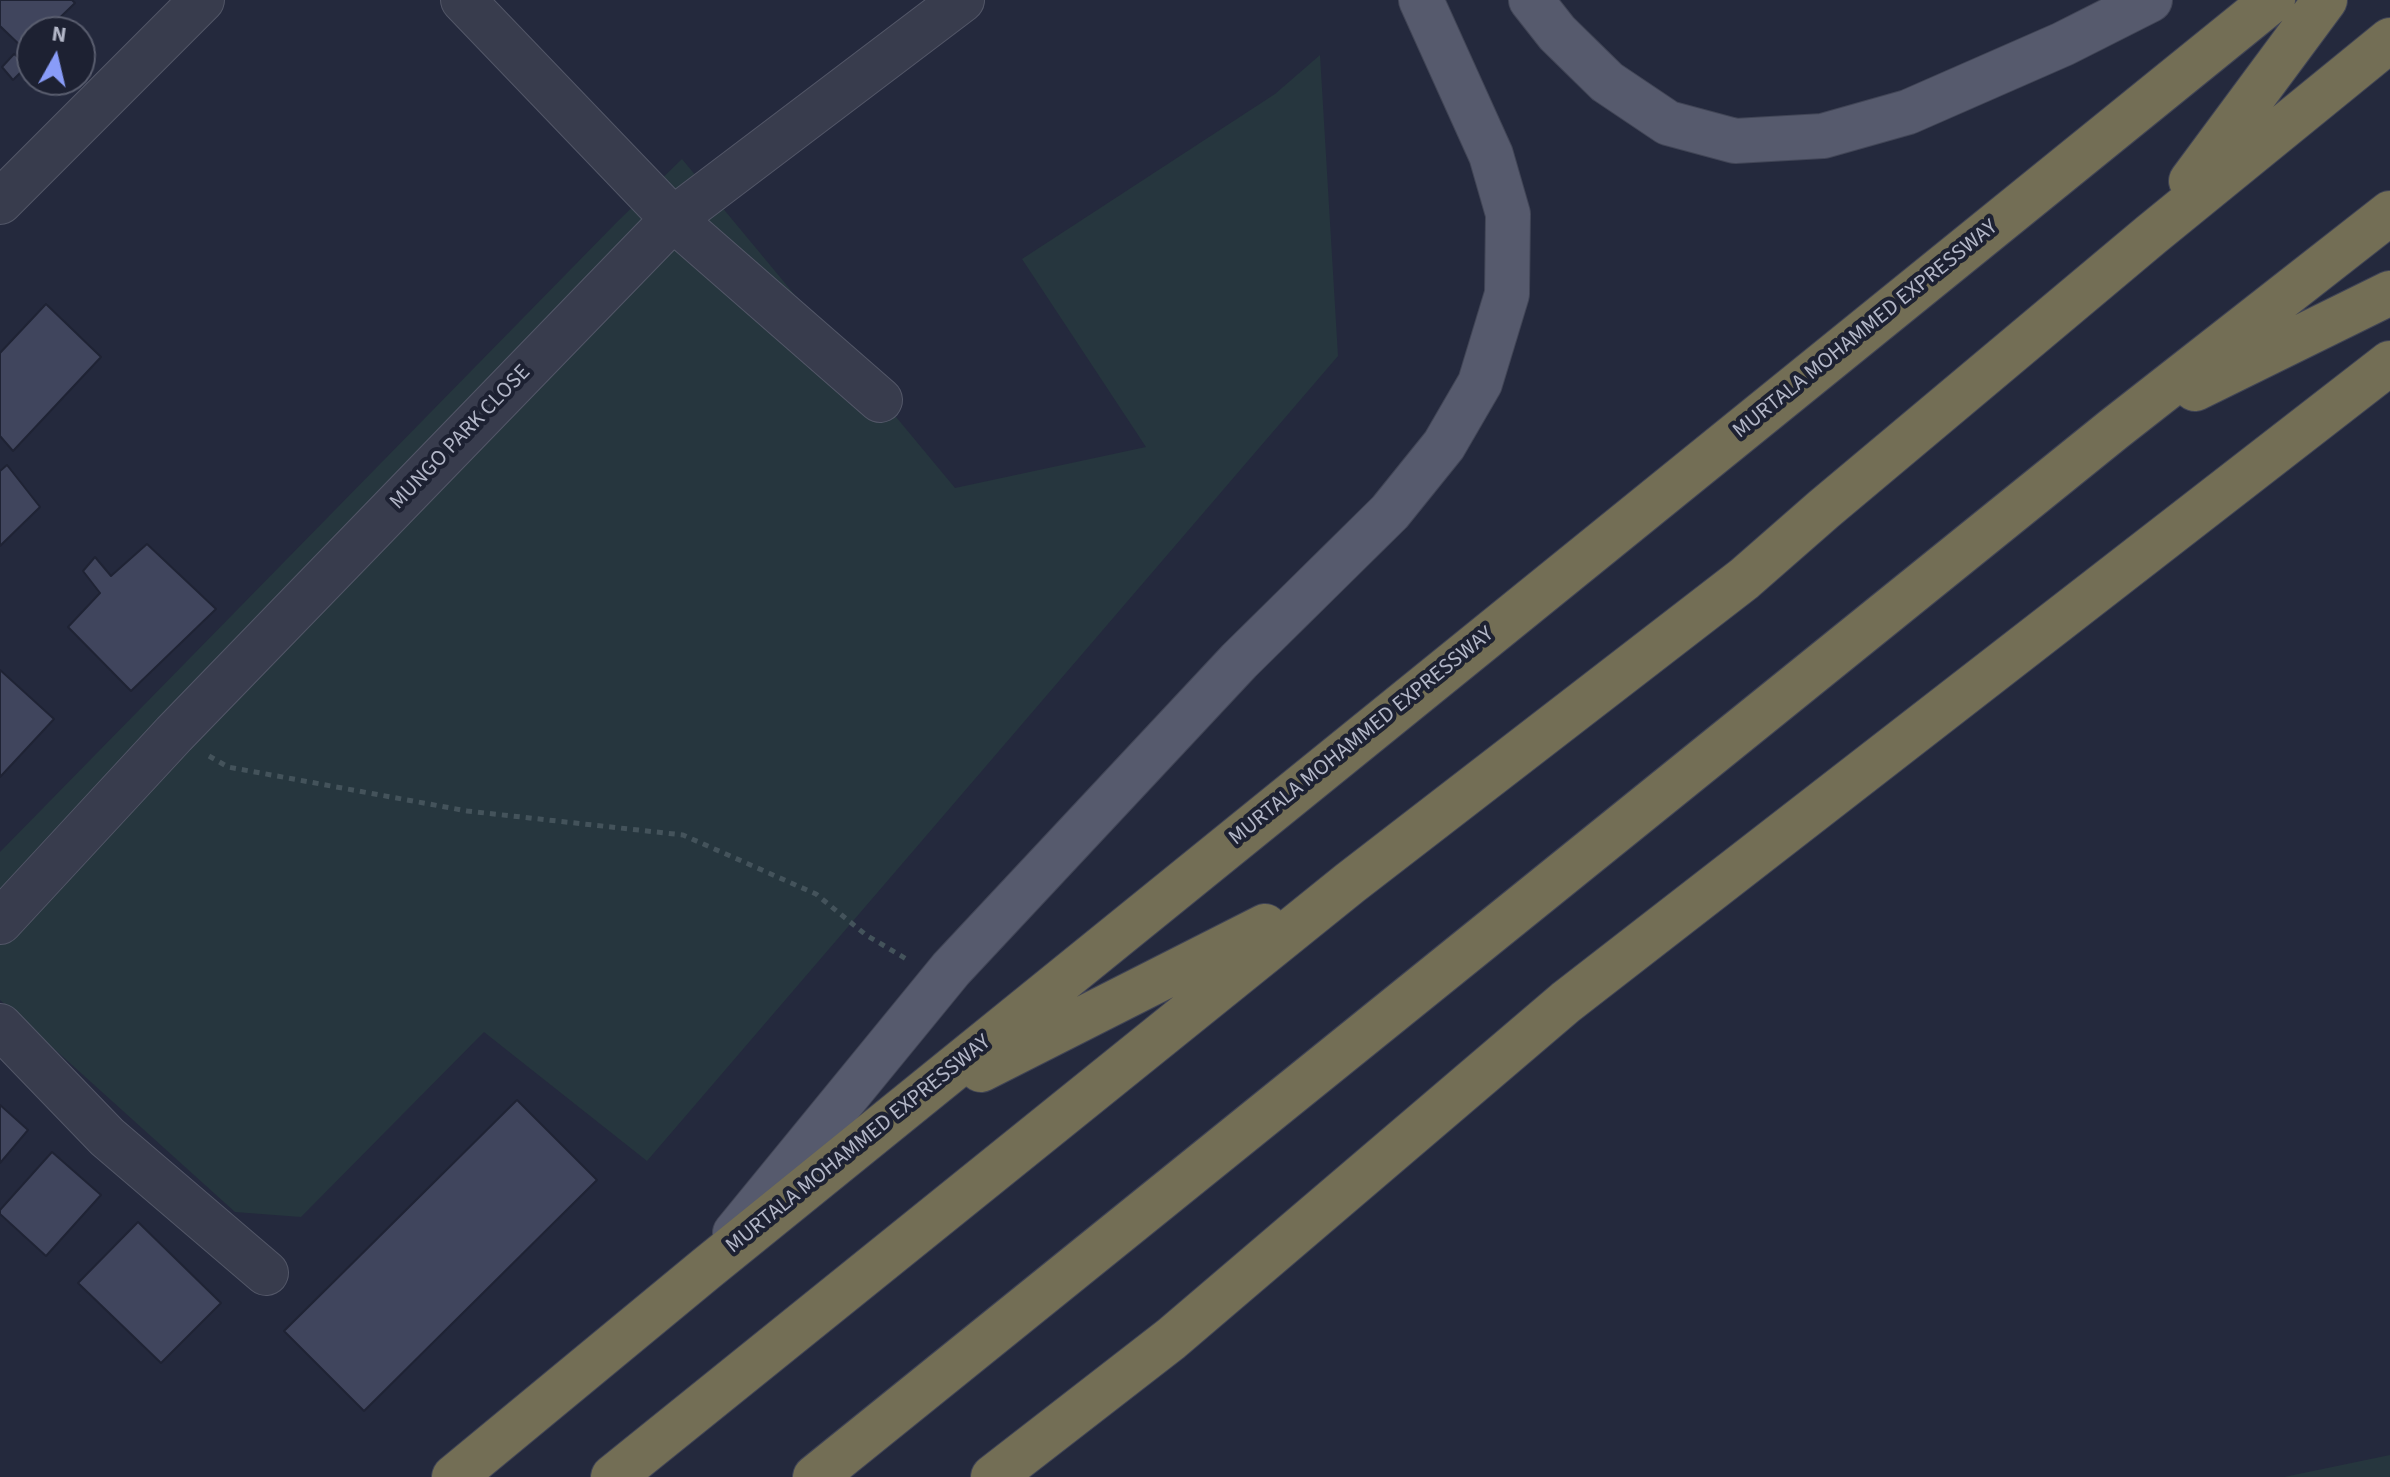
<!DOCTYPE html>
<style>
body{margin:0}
#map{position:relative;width:2390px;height:1477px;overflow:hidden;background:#24293d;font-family:"Source Sans 3",sans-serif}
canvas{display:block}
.north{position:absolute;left:16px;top:16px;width:80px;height:80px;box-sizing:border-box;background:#1d2132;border:2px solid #595d6e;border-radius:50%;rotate:8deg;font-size:22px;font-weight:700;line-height:32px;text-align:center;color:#b3b7c8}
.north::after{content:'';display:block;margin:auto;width:28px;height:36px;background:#899cf8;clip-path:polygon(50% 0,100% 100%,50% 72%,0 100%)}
</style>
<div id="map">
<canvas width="2390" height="1477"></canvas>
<div class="north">N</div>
</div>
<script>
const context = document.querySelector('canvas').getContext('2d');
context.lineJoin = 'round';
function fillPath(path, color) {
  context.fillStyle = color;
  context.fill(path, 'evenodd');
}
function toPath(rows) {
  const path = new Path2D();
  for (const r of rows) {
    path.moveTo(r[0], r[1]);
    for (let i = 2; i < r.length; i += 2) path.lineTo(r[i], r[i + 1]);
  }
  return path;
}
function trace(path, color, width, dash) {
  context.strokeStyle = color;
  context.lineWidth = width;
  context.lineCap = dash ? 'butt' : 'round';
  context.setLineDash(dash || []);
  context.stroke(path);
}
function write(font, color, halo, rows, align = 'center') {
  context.font = font + ' "Source Sans 3",sans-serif';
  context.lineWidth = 8;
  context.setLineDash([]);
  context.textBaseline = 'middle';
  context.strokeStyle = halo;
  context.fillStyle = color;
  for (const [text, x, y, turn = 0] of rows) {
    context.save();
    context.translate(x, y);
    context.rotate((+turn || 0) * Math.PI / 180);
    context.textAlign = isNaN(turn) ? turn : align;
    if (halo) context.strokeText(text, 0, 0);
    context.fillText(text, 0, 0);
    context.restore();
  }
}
const green = toPath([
 [1320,55,1338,356,647,1161,484,1032,301,1217,235,1212,0,1000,0,852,618,221,682,159,955,488,1146,447,1022,259,1275,94],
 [2390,1455,2390,1477,2284,1477]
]);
const building = toPath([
 [0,0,72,0,75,3,45,32,32,32,32,44,25,50,0,26,0,0],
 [14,54,28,65,13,80,2,67,14,54],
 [46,304,101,357,13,451,0,436,0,353,46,304],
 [7,465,40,507,0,546,0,471,7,465],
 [147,544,216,609,131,691,68,627,100,593,83,571,95,557,111,576,147,544],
 [0,670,54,719,0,777,0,670],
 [517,1100,597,1180,364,1411,284,1331,517,1100],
 [0,1105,28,1130,0,1163,0,1105],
 [52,1152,101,1195,46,1256,0,1214,0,1210,52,1152],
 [138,1222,221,1303,161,1363,78,1283,138,1222]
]);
const path = toPath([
 [209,756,228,767,467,811,683,835,816,894,866,935,908,960]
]);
const minor = toPath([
 [463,0,673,219,880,400],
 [0,202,202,0],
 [0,922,174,734,673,219,962,0],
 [0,1026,107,1137,266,1273]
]);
const major = toPath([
 [1531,0,1557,33,1607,82,1668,123,1735,141,1823,136,1908,112,2063,44,2150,0],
 [735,1233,951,969,1239,661,1390,512,1444,445,1480,383,1507,294,1508,214,1491,155,1421,0]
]);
const highway = toPath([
 [2191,181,2325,0],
 [2195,389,2390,293],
 [981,1070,1265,926],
 [454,1477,707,1268,2273,0],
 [613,1477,1350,883,1744,579,1824,509,2152,234,2390,40],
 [815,1477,2114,429,2390,213],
 [993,1477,1171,1339,1566,1002,2390,363]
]);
const streetNames = [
 ["MURTALA MOHAMMED EXPRESSWAY",1866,330,-39],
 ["MUNGO PARK CLOSE",461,438,-46],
 ["MURTALA MOHAMMED EXPRESSWAY",1362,737,-39],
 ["MURTALA MOHAMMED EXPRESSWAY",859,1145,-39]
];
fillPath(green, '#26363e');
fillPath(building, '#40455d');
trace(building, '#1f2334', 2);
trace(minor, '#535768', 46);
trace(major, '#414556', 46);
trace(highway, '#404455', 46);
trace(path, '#44535b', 5, [6, 6]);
trace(minor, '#383c4d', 44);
trace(major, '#565a6d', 44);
trace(highway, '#736e55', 44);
write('22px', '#b3b7c8', '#1d2132', streetNames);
</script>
